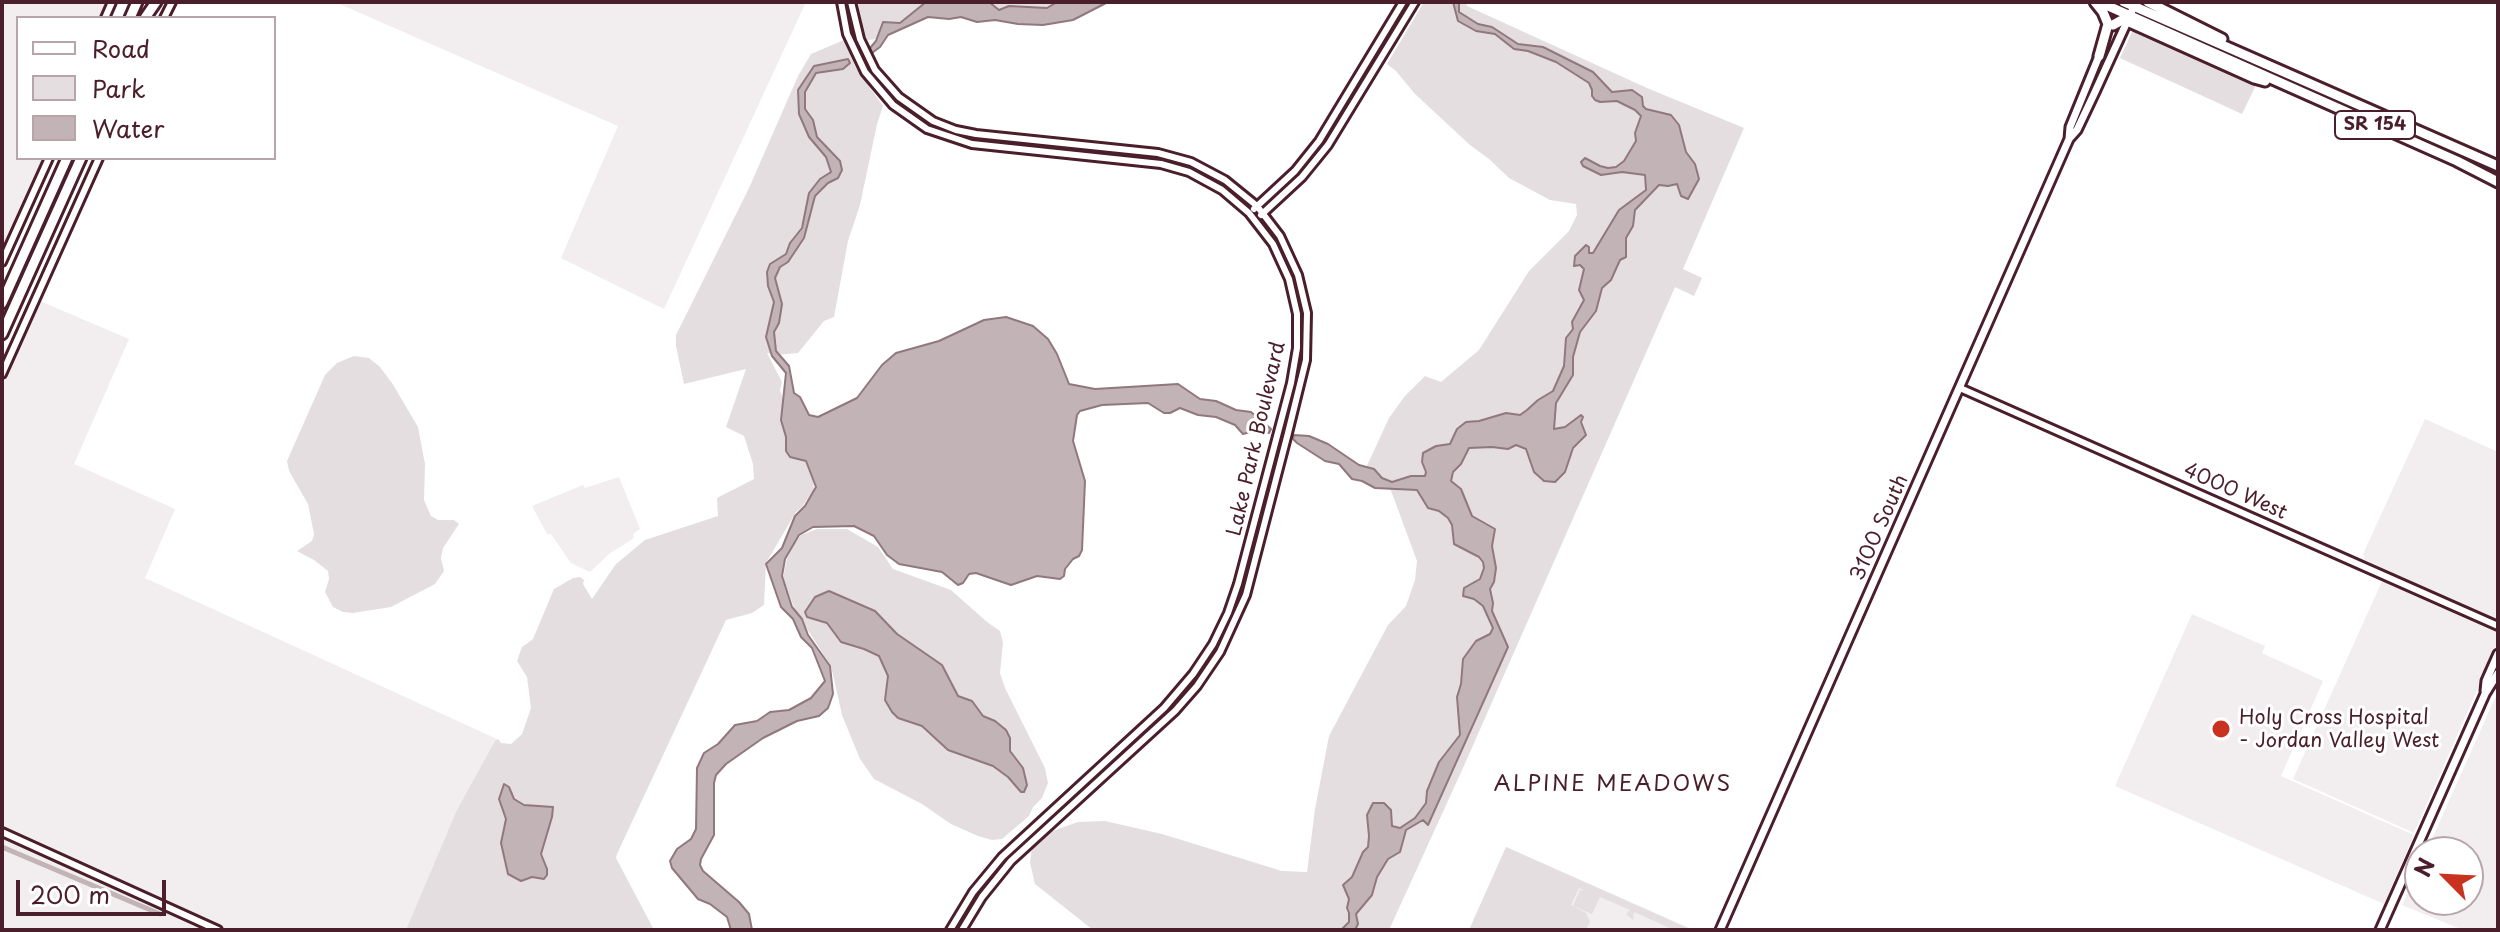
<!DOCTYPE html>
<style>
body{margin:0}
#map{position:relative;width:2500px;height:932px;overflow:hidden;background:#fff;font-family:"Playpen Sans",sans-serif}
canvas{display:block}
.frame{position:absolute;inset:0;border:4px solid #4a1f2b;pointer-events:none}
.legend{position:absolute;left:16px;top:16px;width:260px;height:144px;box-sizing:border-box;background:#fff;border:2px solid #b7a5aa;margin:0;padding:10px 14px;list-style:none;font-size:24px;color:#4a1f2b}
.legend li{display:flex;align-items:center;gap:16px;height:40px}
.legend b{width:40px;border:2px solid #b7a5aa}
.north{position:absolute;left:2404px;top:836px;width:80px;height:80px;box-sizing:border-box;background:#fff;border:2px solid #b7a5aa;border-radius:50%;rotate:294deg;font-size:22px;font-weight:700;line-height:32px;text-align:center;color:#4a1f2b}
.north::after{content:'';display:block;margin:auto;width:28px;height:36px;background:#c8321e;clip-path:polygon(50% 0,100% 100%,50% 72%,0 100%)}
.scale{position:absolute;left:16px;top:880px;width:150px;height:36px;box-sizing:border-box;border:4px solid #4a1f2b;border-top:0;padding-left:10px;font-size:24px;line-height:28px;white-space:nowrap;color:#4a1f2b;-webkit-text-stroke:6px #fff;paint-order:stroke}
</style>
<div id="map">
<canvas width="2500" height="932"></canvas>
<div class="frame"></div>
<ul class="legend">
<li><b style="height:10px;background:#fff"></b>Road</li>
<li><b style="height:22px;background:#e5dee0"></b>Park</li>
<li><b style="height:22px;background:#c1b3b6"></b>Water</li>
</ul>
<div class="north">N</div>
<div class="scale">200 m</div>
</div>
<script>
const context = document.querySelector('canvas').getContext('2d');
context.lineJoin = 'round';
function fillPath(path, color) {
  context.fillStyle = color;
  context.fill(path, 'evenodd');
}
function toPath(rows) {
  const path = new Path2D();
  for (const r of rows) {
    path.moveTo(r[0], r[1]);
    for (let i = 2; i < r.length; i += 2) path.lineTo(r[i], r[i + 1]);
  }
  return path;
}
function trace(path, color, width, dash) {
  context.strokeStyle = color;
  context.lineWidth = width;
  context.lineCap = dash ? 'butt' : 'round';
  context.setLineDash(dash || []);
  context.stroke(path);
}
function write(font, color, halo, rows, align = 'center') {
  context.font = font + ' "Playpen Sans",sans-serif';
  context.lineWidth = 6;
  context.setLineDash([]);
  context.textBaseline = 'middle';
  context.strokeStyle = halo;
  context.fillStyle = color;
  for (const [text, x, y, turn = 0] of rows) {
    context.save();
    context.translate(x, y);
    context.rotate((+turn || 0) * Math.PI / 180);
    context.textAlign = isNaN(turn) ? turn : align;
    if (halo) context.strokeText(text, 0, 0);
    context.fillText(text, 0, 0);
    context.restore();
  }
}
const built = toPath([
 [2,2,109,2,102,18,18,18,18,158,44,158,2,250],
 [335,2,806,2,664,309,561,258,618,126],
 [40,301,129,339,74,464,175,509,145,578,497,739,407,930,2,930,2,387],
 [2425,419,2498,452,2498,643,2414,833,2293,779,2387,570,2365,560,2363,554],
 [619,477,640,529,633,534,634,538,609,554,590,572,571,563,551,534,547,534,532,506,583,485,585,488],
 [2192,614,2265,646,2262,653,2323,681,2281,776,2414,835,2384,904,2115,786],
 [2498,691,2498,930,2463,930,2402,905,2420,865,2420,900,2468,900,2468,852,2426,852],
 [1506,847,1694,930,1469,930]
]);
const green = toPath([
 [858,2,1094,2,1053,15,924,12,878,39,867,40,860,24],
 [1424,2,1466,2,1467,6,1647,88,1744,128,1683,269,1702,278,1694,296,1675,287,1463,768,1389,930,1093,930,1035,884,1030,863,1032,847,1050,832,1078,822,1105,821,1162,834,1282,871,1307,872,1315,809,1329,736,1388,625,1406,606,1415,580,1417,561,1390,488,1365,470,1389,418,1405,396,1425,376,1441,382,1479,350,1529,271,1569,231,1577,215,1576,204,1550,200,1509,178,1489,159,1470,145,1415,94,1396,71,1387,64],
 [2133,30,2137,30,2256,85,2242,114,2120,58],
 [844,40,856,68,883,106,877,124,860,205,848,241,834,317,824,321,798,353,777,355,767,353,782,382,780,390,813,482,814,490,802,507,796,512,766,563,764,605,752,613,726,620,617,854,616,858,654,930,406,930,457,810,495,741,498,739,501,743,511,744,522,734,531,708,527,677,517,661,522,647,533,639,554,589,573,578,580,577,584,580,583,584,592,599,616,564,645,540,718,516,717,498,754,479,753,464,744,436,726,427,746,369,684,384,676,346,676,335,749,188,798,76,811,54],
 [354,356,369,358,380,367,392,383,418,427,425,464,424,500,431,516,438,520,454,520,459,524,443,548,441,558,444,571,435,584,391,607,353,613,343,612,333,607,325,592,329,579,328,571,314,560,297,551,312,541,314,534,308,504,289,471,287,461,325,375,337,363],
 [817,529,847,529,878,547,893,569,951,590,987,622,1000,631,1003,643,1000,673,1005,688,1045,768,1048,783,1042,798,1033,807,1029,816,1002,839,992,840,978,836,951,824,922,804,874,779,860,759,842,715,831,666,795,610,783,578,787,559,795,543,801,535],
 [1506,847,1692,930,1674,930,1634,912,1633,920,1626,914,1630,910,1600,897,1592,914,1573,906,1580,890,1586,891,1579,888,1571,905,1586,913,1590,922,1586,930,1469,930]
]);
const water = toPath([
 [926,2,989,2,999,10,1009,6,1047,8,1057,2,1108,2,1073,20,1043,25,1018,24,995,20,977,22,961,17,949,19,928,17,888,35,880,47,872,53,870,48,876,41,883,22,900,23,926,2],
 [1453,2,1459,2,1459,12,1478,24,1492,27,1518,44,1543,47,1593,72,1612,92,1632,90,1642,97,1643,106,1646,109,1671,115,1679,125,1686,152,1695,164,1699,179,1688,199,1681,196,1677,184,1668,186,1659,185,1635,210,1633,226,1626,238,1626,257,1620,260,1611,280,1602,288,1596,311,1580,332,1573,357,1573,375,1556,403,1554,429,1565,427,1581,415,1583,417,1581,422,1586,435,1573,448,1565,472,1555,482,1544,481,1534,472,1526,449,1516,445,1508,449,1492,447,1469,448,1461,464,1453,472,1451,481,1461,489,1472,516,1495,529,1492,546,1496,568,1494,582,1490,589,1493,603,1492,611,1508,647,1428,825,1423,820,1406,830,1400,852,1388,859,1377,877,1372,895,1356,914,1358,924,1355,930,1341,930,1349,922,1349,913,1347,908,1349,899,1343,885,1352,877,1363,852,1368,847,1369,836,1367,815,1373,803,1384,803,1391,810,1392,826,1400,828,1415,818,1426,803,1427,791,1439,762,1460,735,1457,697,1461,684,1463,659,1476,641,1490,634,1493,628,1483,606,1474,599,1463,596,1464,588,1480,579,1484,568,1483,562,1479,557,1454,544,1452,525,1448,518,1439,511,1428,508,1417,490,1375,488,1362,481,1352,479,1339,464,1325,461,1297,443,1293,439,1294,435,1309,436,1328,444,1359,465,1374,469,1382,478,1392,482,1411,476,1425,476,1426,472,1422,462,1423,453,1436,446,1450,444,1457,429,1466,422,1479,421,1506,413,1520,415,1527,410,1538,400,1553,391,1564,366,1566,338,1573,329,1572,322,1584,300,1579,290,1584,269,1580,265,1574,266,1575,256,1586,245,1589,247,1589,253,1593,253,1619,210,1646,190,1645,175,1622,172,1601,175,1583,166,1581,162,1585,158,1600,166,1608,168,1616,167,1624,161,1636,141,1635,133,1641,116,1635,110,1617,101,1600,102,1595,100,1592,96,1592,90,1589,83,1556,62,1528,51,1514,49,1495,34,1476,31,1458,21,1453,2],
 [848,59,850,63,843,69,816,73,805,92,805,109,813,120,817,137,840,161,842,170,838,178,828,183,815,196,804,238,788,262,780,267,775,278,782,304,779,323,774,332,776,351,789,366,794,393,800,397,809,415,818,417,857,398,882,365,896,353,939,341,984,320,1006,317,1033,326,1048,339,1057,354,1069,384,1095,389,1178,384,1200,399,1216,401,1236,410,1251,412,1271,429,1269,433,1254,431,1243,434,1235,425,1216,417,1198,415,1180,408,1170,413,1164,413,1148,403,1102,405,1080,411,1077,415,1073,441,1085,481,1082,550,1079,556,1073,559,1065,569,1064,576,1060,579,1037,576,1011,585,976,573,969,574,963,583,958,585,942,572,899,564,887,555,874,536,854,526,813,527,799,535,785,559,782,576,792,607,802,619,808,635,830,666,833,694,828,708,819,716,797,721,763,738,726,764,716,775,714,783,714,835,701,859,700,865,703,871,739,902,749,914,752,930,731,930,727,917,710,904,698,899,672,868,670,861,677,849,691,839,696,829,697,768,704,753,718,744,735,725,757,721,770,712,789,710,811,698,825,681,812,648,801,637,793,619,781,607,766,564,782,548,795,516,805,506,816,487,806,461,790,457,786,451,786,437,781,420,786,373,772,356,766,337,774,302,768,286,767,272,770,264,786,254,790,243,802,228,809,193,820,179,831,172,826,157,809,137,799,114,798,90,814,66,848,59],
 [829,591,875,611,897,634,942,665,958,696,972,701,983,716,995,721,1006,730,1010,738,1010,751,1023,768,1027,785,1024,792,1021,792,1008,777,993,766,948,750,922,726,898,718,892,712,885,700,888,676,879,656,864,649,841,642,827,623,807,617,805,612,815,597,829,591],
 [504,784,509,787,514,799,524,805,553,807,552,817,541,854,547,869,547,875,544,879,532,877,521,881,508,874,501,843,506,819,499,799,504,784]
]);
const canal = toPath([
 [2,847,160,914]
]);
const minor = toPath([
 [841,2,847,34,865,72,893,105,927,129,972,144,1161,164,1189,172,1222,190,1249,213,1273,244,1289,279,1297,314,1297,348,1291,383,1238,584,1228,613,1213,644,1193,674,1164,708,1002,857,973,892,950,930],
 [851,2,860,39,875,70,899,97,933,121,956,130,976,134,1158,153,1191,162,1225,180,1257,206,1280,236,1298,275,1307,313,1306,360,1288,433,1246,595,1220,652,1197,686,1175,711,1011,861,982,897,962,930],
 [105,18,112,2],
 [164,18,172,2],
 [1254,209,1295,171,1319,141,1403,2],
 [1261,215,1302,177,1328,145,1415,2],
 [2,262,49,158],
 [2,374,99,158],
 [1960,388,2498,626],
 [2,832,218,930]
]);
const major = toPath([
 [2069,139,2070,127,2101,51],
 [2485,691,2486,681,2498,654],
 [1720,930,2069,139,2077,130,2095,92,2136,2],
 [2380,930,2485,694,2498,673]
]);
const highway = toPath([
 [2095,2,2103,12,2108,24,2099,56],
 [2099,2,2457,161,2498,182],
 [2124,2,2498,166],
 [2148,2,2222,39],
 [130,18,137,2],
 [145,18,156,2],
 [2113,25,2122,20,2127,21,2254,78,2265,81],
 [2,303,67,158],
 [2,334,81,158]
]);
const markers = [
 [2221,729,10,"#c8321e"]
];
const shields = [
 [2375,125,80]
];
const shieldNames = [
 ["SR 154",2375,125]
];
const streetNames = [
 ["Lake Park Boulevard",1257,439,-77],
 ["4000 West",2235,492,24],
 ["3100 South",1880,528,-66]
];
const poiNames = [
 ["Holy Cross Hospital",2239,718],
 ["- Jordan Valley West",2239,741]
];
const neighbourhoodNames = [
 ["ALPINE MEADOWS",1613,785]
];
fillPath(built, '#f2eeef');
fillPath(green, '#e5dee0');
fillPath(water, '#c1b3b6');
trace(water, '#91787e', 2);
trace(canal, '#c1b3b6', 5);
trace(minor, '#4a1f2b', 12);
trace(major, '#4a1f2b', 13);
trace(highway, '#4a1f2b', 15);
trace(minor, '#fff', 6);
trace(major, '#fff', 7);
trace(highway, '#fff', 9);
for (const [x, y, r, color] of markers) {
  const dot = new Path2D();
  dot.arc(x, y, r, 0, 2 * Math.PI);
  context.fillStyle = color;
  context.fill(dot);
  trace(dot, '#fff', 3);
}
for (const [x, y, w] of shields) {
  const box = new Path2D();
  box.roundRect(x - w / 2, y - 14, w, 28, 6);
  context.fillStyle = '#fff';
  context.fill(box);
  trace(box, '#4a1f2b', 2);
}
write('bold 18px', '#4a1f2b', null, shieldNames);
write('20px', '#4a1f2b', '#fff', streetNames);
write('20px', '#4a1f2b', '#fff', poiNames, 'left');
context.letterSpacing = '2px';
write('22px', '#4a1f2b', '#fff', neighbourhoodNames);
context.letterSpacing = '0px';
</script>
